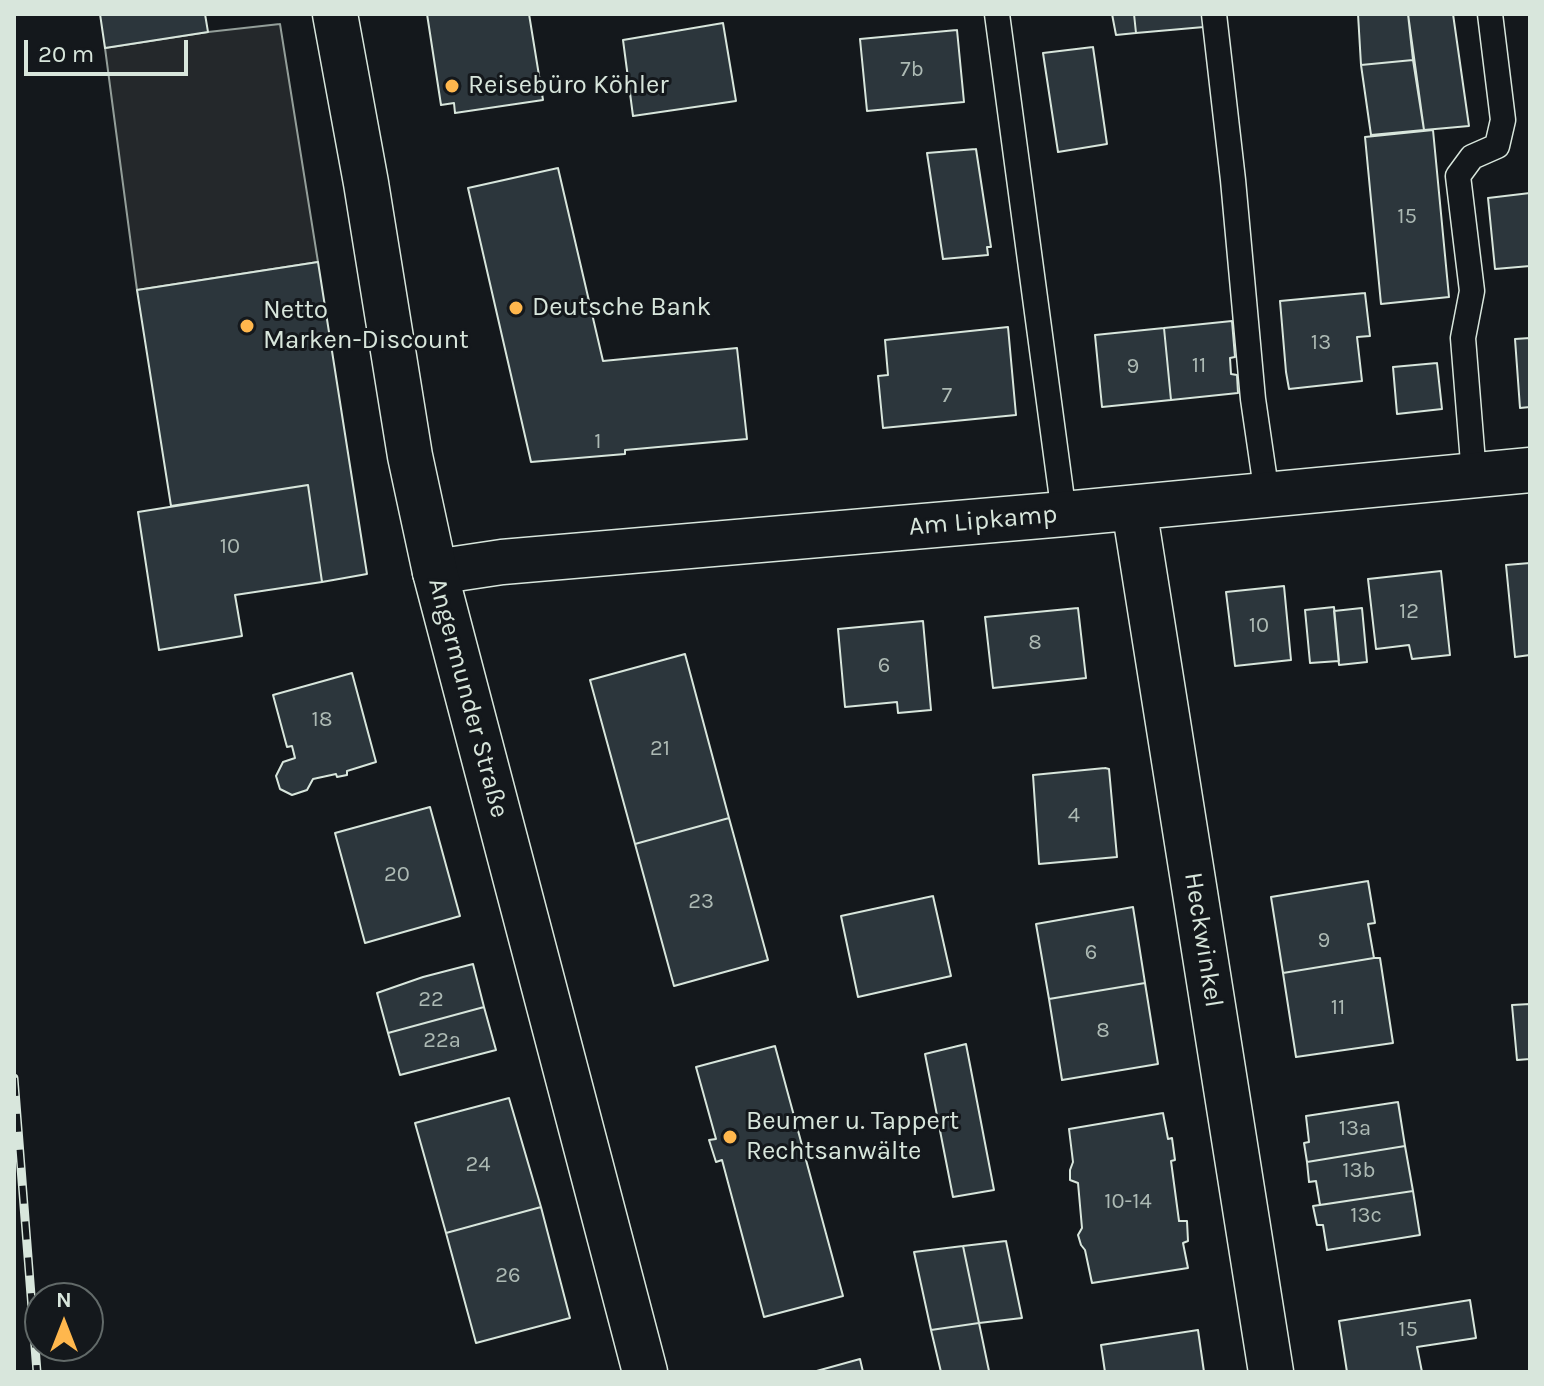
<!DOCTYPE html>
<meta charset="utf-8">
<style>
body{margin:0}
#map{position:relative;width:1544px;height:1386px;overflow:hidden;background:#14181c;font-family:Karla,sans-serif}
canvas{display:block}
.frame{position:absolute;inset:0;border:16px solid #d8e6dc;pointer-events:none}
.north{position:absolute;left:24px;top:1282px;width:80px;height:80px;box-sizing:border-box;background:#14181c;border:2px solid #626a69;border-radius:50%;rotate:0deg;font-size:22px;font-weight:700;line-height:32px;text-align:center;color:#d8e6dc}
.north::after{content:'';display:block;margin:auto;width:28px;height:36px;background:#ffb74d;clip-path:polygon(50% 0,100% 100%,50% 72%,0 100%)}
.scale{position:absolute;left:24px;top:40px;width:164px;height:36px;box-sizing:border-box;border:4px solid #d8e6dc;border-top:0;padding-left:10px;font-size:24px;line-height:28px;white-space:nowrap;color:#d8e6dc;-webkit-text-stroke:6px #14181c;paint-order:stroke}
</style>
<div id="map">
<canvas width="1544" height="1386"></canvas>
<div class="frame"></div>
<div class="north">N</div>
<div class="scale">20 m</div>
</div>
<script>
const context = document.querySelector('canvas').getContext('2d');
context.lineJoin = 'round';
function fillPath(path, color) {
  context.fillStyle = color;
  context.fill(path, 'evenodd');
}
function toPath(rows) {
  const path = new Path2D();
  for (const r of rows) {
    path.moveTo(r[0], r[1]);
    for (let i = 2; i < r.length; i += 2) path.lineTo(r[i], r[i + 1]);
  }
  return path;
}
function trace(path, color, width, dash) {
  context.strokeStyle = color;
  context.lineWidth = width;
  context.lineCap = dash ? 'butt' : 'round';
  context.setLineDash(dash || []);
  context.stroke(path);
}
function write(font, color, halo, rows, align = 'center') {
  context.font = font + ' Karla,sans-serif';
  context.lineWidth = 6;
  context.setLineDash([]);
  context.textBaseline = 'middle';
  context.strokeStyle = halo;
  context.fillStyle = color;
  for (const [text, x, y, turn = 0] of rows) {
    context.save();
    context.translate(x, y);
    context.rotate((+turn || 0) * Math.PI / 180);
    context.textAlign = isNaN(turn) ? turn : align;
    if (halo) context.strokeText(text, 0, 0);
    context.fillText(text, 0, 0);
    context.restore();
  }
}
const parking = toPath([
 [280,24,318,262,137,290,105,48,208,32,280,24]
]);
const building = toPath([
 [100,14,205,14,208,32,105,48,100,14],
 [427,14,529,14,543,100,455,113,454,103,441,105,427,14],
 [1112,14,1134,14,1136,33,1116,35,1112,14],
 [1134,14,1202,14,1204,27,1136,33,1134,14],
 [1358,14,1408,14,1413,60,1361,65,1358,14],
 [1408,14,1453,14,1469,126,1424,130,1408,14],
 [723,23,736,101,633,116,623,40,723,23],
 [957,30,964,102,867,111,860,39,957,30],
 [1093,47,1107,144,1058,152,1043,53,1093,47],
 [1413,60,1424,130,1371,135,1361,65,1413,60],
 [1433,130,1449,297,1381,304,1365,137,1433,130],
 [976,149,991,247,987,247,988,255,943,259,927,153,976,149],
 [558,168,603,361,737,348,747,439,625,450,625,454,531,462,468,188,558,168],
 [1530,193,1530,266,1495,269,1488,198,1530,193],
 [318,262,367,574,322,582,308,485,171,506,137,290,318,262],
 [1365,293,1370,336,1357,337,1362,381,1289,389,1286,372,1280,301,1365,293],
 [1232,321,1235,357,1230,358,1231,374,1237,375,1238,393,1171,400,1164,328,1232,321],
 [1008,327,1016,415,883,428,878,376,888,375,885,340,1008,327],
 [1164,328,1171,400,1102,407,1095,335,1164,328],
 [1530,338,1530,407,1520,408,1515,339,1530,338],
 [1437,363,1442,409,1397,414,1393,367,1437,363],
 [308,485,322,582,235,595,242,636,159,650,138,512,308,485],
 [1530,563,1530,655,1515,657,1506,565,1530,563],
 [1441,571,1450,655,1412,659,1409,645,1376,649,1368,579,1441,571],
 [1284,586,1291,660,1235,666,1226,592,1284,586],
 [1334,607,1339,661,1310,663,1305,610,1334,607],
 [1078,608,1086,678,993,688,985,617,1078,608],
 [1362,608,1367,662,1339,665,1334,611,1362,608],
 [923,621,931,710,898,713,897,702,845,707,838,629,923,621],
 [685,654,729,818,635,844,590,680,685,654],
 [352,673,376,762,347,771,347,775,337,777,336,774,313,779,307,790,292,795,280,789,276,776,283,762,295,758,292,746,287,747,273,695,352,673],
 [1105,768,1109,769,1117,857,1039,864,1033,775,1105,768],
 [430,807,460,916,365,943,335,833,430,807],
 [729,818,768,960,674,986,635,844,729,818],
 [1368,881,1375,923,1368,924,1374,958,1283,973,1271,897,1368,881],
 [933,896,951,976,858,997,841,916,933,896],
 [1133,907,1145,983,1049,999,1036,924,1133,907],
 [1374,958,1380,958,1393,1043,1296,1057,1283,973,1374,958],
 [473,964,484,1007,388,1033,377,993,423,977,473,964],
 [1145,983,1158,1064,1062,1080,1049,999,1145,983],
 [1530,1004,1530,1059,1517,1060,1512,1005,1530,1004],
 [484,1007,496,1050,400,1075,388,1033,484,1007],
 [966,1044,994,1190,953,1197,925,1054,966,1044],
 [775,1046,843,1296,764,1317,722,1160,716,1162,709,1140,716,1139,696,1067,775,1046],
 [509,1098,541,1207,446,1233,415,1123,509,1098],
 [1398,1102,1405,1146,1307,1162,1304,1143,1309,1142,1306,1116,1398,1102],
 [1163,1113,1168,1139,1172,1138,1175,1160,1171,1161,1179,1221,1187,1221,1188,1241,1183,1243,1188,1268,1092,1283,1085,1250,1081,1245,1078,1235,1082,1228,1078,1183,1070,1180,1070,1170,1073,1162,1069,1129,1163,1113],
 [1405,1146,1413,1191,1320,1205,1316,1181,1309,1182,1307,1162,1405,1146],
 [1413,1191,1420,1235,1327,1250,1323,1225,1317,1225,1313,1206,1413,1191],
 [541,1207,570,1318,476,1343,446,1233,541,1207],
 [1006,1241,1022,1318,979,1323,963,1246,1006,1241],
 [963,1246,979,1323,931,1330,914,1252,963,1246],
 [1470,1300,1476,1338,1417,1347,1422,1372,1347,1372,1339,1321,1470,1300],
 [979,1323,989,1371,941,1372,931,1330,979,1323],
 [1198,1330,1204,1372,1105,1372,1101,1345,1198,1330],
 [860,1359,863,1372,813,1372,860,1359]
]);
const service = toPath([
 [997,14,1064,514],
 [1214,14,1233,180,1253,399,1267,495],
 [1474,475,1463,338,1472,291,1458,176,1472,157,1497,146,1503,120,1490,14]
]);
const minor = toPath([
 [1134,508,1271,1372],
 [435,572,502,562,1064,514,1530,470]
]);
const secondary = toPath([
 [335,14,366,183,410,456,435,572,645,1372]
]);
const rail = toPath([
 [14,1078,37,1372]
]);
const markers = [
 [452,86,8,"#ffb74d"],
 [516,308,8,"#ffb74d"],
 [247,326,8,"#ffb74d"],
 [730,1137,8,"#ffb74d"]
];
const numberNames = [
 ["7b",912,70],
 ["15",1407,217],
 ["13",1321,343],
 ["11",1199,366],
 ["9",1133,367],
 ["7",947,396],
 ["1",598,442],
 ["10",230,547],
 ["12",1409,612],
 ["10",1259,626],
 ["8",1035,643],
 ["6",884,666],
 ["18",322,720],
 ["21",660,749],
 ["4",1074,816],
 ["20",397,875],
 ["23",701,902],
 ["9",1324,941],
 ["6",1091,953],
 ["22",431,1000],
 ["11",1338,1008],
 ["8",1103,1031],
 ["22a",442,1041],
 ["13a",1355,1129],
 ["24",478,1165],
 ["13b",1359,1171],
 ["10-14",1128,1202],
 ["13c",1366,1216],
 ["26",508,1276],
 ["15",1408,1330]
];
const poiNames = [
 ["Reisebüro Köhler",468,86],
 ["Deutsche Bank",532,308],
 ["Netto",263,311],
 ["Marken-Discount",263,341],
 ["Beumer u. Tappert",746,1122],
 ["Rechtsanwälte",746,1152]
];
const streetNames = [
 ["Am Lipkamp",983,521,-5],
 ["Angermunder Straße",468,698,75],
 ["Heckwinkel",1203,940,81]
];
fillPath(parking, '#24282b');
trace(parking, '#939e99', 2);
fillPath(building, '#2c363c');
trace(building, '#d8e6dc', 2);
trace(service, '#d8e6dc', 27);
trace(minor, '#d8e6dc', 47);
trace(secondary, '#d8e6dc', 47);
trace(service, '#14181c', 24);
trace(minor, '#14181c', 44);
trace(secondary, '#14181c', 44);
trace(rail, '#d8e6dc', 9);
trace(rail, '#14181c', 6, [18]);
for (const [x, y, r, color] of markers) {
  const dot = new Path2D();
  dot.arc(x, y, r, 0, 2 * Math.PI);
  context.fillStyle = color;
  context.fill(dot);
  trace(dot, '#14181c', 3);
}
write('22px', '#adbab4', null, numberNames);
write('26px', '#d8e6dc', '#14181c', poiNames, 'left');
write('26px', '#d8e6dc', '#14181c', streetNames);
</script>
